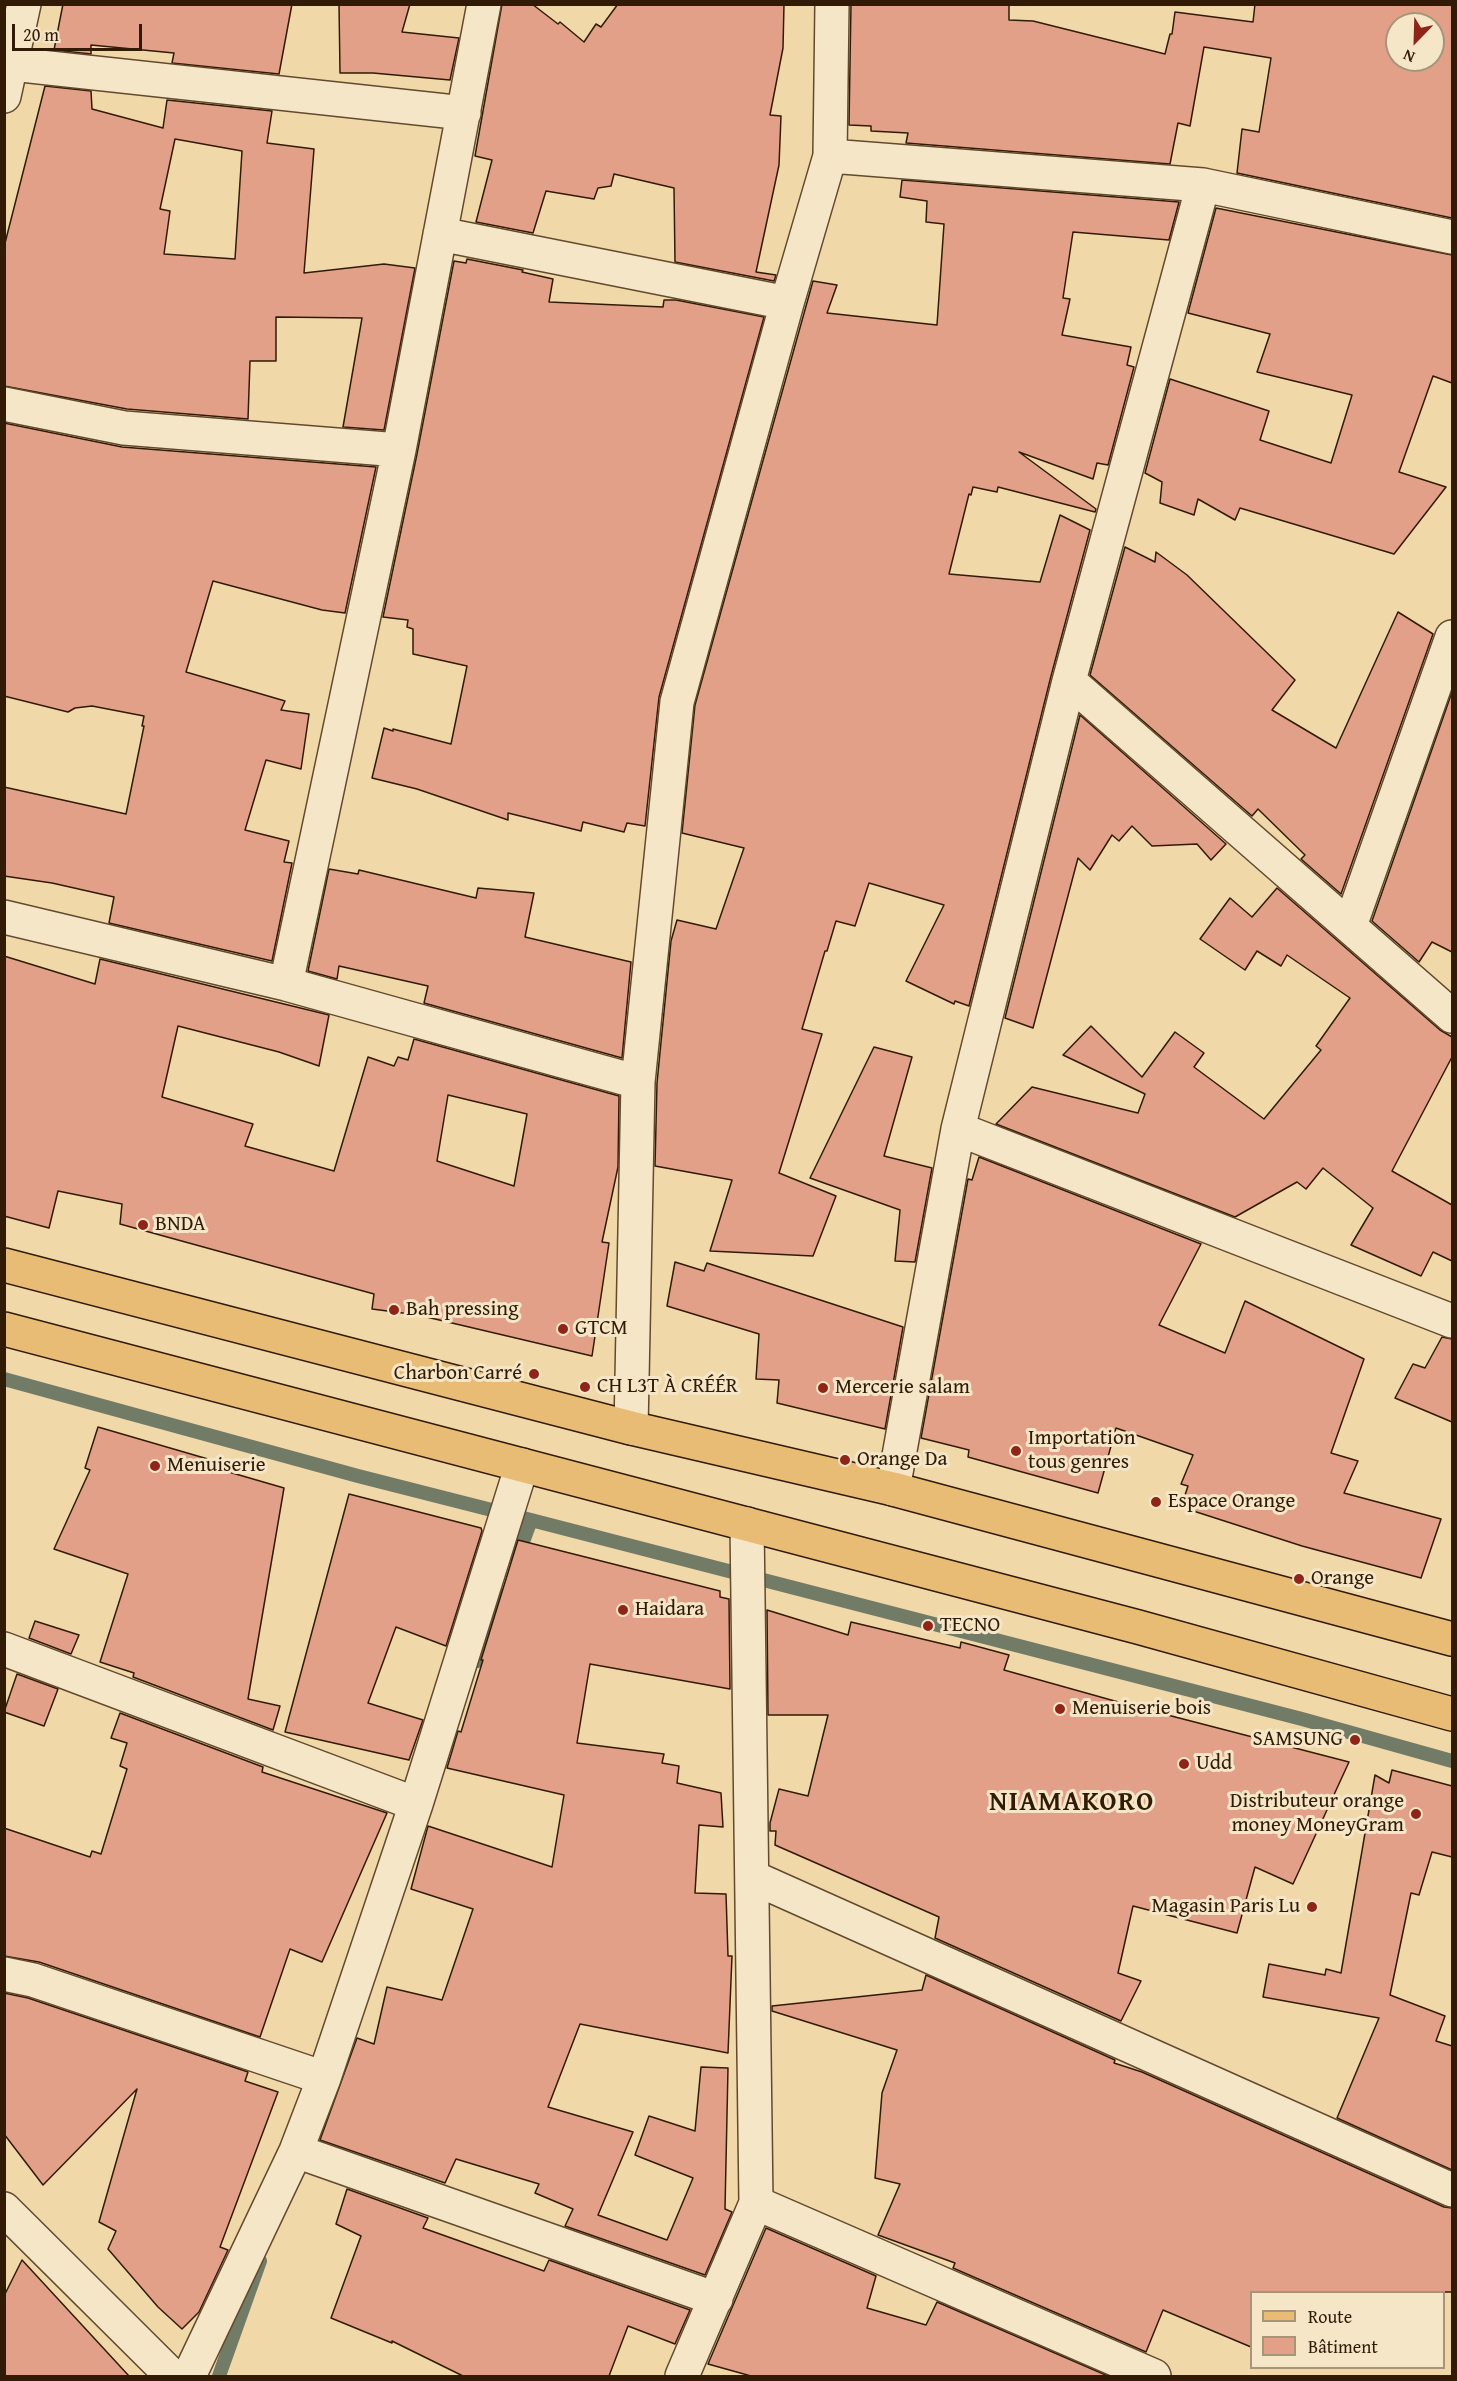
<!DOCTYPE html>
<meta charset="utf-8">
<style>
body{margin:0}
#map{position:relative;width:1457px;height:2381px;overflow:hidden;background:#f0d8a9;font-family:"Gentium Book Plus",serif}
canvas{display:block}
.frame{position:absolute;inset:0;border:6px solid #321b06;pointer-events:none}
.legend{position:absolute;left:1250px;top:2291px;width:195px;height:78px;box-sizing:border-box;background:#f5e6c7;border:2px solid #a7957a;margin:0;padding:8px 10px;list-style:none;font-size:18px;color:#321b06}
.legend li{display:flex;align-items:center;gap:12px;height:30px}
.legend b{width:30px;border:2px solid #a7957a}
.north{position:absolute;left:1385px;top:12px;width:60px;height:60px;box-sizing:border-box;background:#f5e6c7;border:2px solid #a7957a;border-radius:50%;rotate:203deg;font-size:16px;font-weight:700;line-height:24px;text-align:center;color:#321b06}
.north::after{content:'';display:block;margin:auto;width:21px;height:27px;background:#8f2418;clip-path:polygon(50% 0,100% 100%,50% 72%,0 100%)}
.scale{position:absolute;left:12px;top:24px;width:130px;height:27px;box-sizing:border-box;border:3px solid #321b06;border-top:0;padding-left:8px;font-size:18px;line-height:21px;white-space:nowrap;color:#321b06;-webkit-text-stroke:4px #f5e6c7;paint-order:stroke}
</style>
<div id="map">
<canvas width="1457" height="2381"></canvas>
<div class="frame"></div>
<ul class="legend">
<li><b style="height:8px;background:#e8bc74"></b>Route</li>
<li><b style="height:16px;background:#e3a088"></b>Bâtiment</li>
</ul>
<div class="north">N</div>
<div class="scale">20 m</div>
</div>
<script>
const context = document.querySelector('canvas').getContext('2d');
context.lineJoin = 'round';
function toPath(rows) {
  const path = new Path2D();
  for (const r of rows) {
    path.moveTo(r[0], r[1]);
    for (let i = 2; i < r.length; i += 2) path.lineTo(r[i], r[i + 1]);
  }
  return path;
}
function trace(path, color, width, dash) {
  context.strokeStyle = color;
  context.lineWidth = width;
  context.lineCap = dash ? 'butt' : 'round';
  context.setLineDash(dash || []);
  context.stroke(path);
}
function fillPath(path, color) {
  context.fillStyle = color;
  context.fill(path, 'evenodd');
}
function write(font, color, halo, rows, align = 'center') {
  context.font = font + ' "Gentium Book Plus",serif';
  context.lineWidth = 6;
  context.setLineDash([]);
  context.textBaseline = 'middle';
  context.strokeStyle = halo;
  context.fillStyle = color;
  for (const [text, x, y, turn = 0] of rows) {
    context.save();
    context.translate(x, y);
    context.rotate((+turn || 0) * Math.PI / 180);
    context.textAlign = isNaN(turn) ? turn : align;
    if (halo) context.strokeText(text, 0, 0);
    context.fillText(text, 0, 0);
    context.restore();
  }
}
const stream = toPath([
 [4,1379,358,1476,531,1520,517,1558],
 [531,1520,1302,1719,1452,1761],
 [477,1661,502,1595],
 [219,2376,260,2261]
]);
const building = toPath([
 [63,4,292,4,279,74,172,63,174,53,91,45,91,54,54,50,63,4],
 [339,4,410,4,402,32,459,38,450,80,373,73,340,73,339,4],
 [502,4,532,4,558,24,560,22,584,42,596,24,601,27,618,4,784,4,783,48,770,115,781,116,779,165,756,272,776,275,774,281,675,262,674,188,614,174,611,186,598,188,594,199,546,191,533,233,476,222,492,160,475,156,502,4],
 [851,4,1009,4,1009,20,1033,21,1165,54,1170,34,1172,34,1175,12,1253,22,1255,4,1452,4,1452,218,1237,173,1242,129,1259,132,1271,58,1204,47,1190,126,1178,123,1170,164,906,143,908,133,871,131,871,126,849,125,851,4],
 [1397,24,1433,24,1433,60,1397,60,1397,24],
 [45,86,91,91,92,109,163,128,167,100,272,111,267,143,314,149,304,273,384,264,415,268,384,430,343,427,362,318,276,317,276,361,250,361,248,419,127,409,4,386,4,247,45,86],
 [175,139,242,151,235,259,164,254,170,211,160,209,175,139],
 [902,180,1179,202,1169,240,1073,232,1063,298,1070,299,1062,335,1131,347,1127,365,1134,367,1108,465,1097,463,1093,479,1019,452,1096,509,1095,512,998,487,997,492,973,487,971,495,969,494,949,574,1040,582,1060,515,1090,530,1051,676,969,1006,955,1001,954,1004,906,981,944,905,869,883,855,926,836,921,827,951,825,951,802,1029,822,1034,779,1173,836,1196,813,1256,710,1251,732,1180,655,1166,657,1083,671,941,677,920,716,929,744,848,682,833,695,705,813,281,837,285,827,313,937,325,944,224,926,222,927,201,900,197,902,180],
 [1216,208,1452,255,1452,383,1433,376,1399,472,1446,487,1394,554,1240,508,1235,520,1198,499,1194,515,1160,503,1162,482,1145,473,1170,379,1269,411,1260,440,1331,463,1352,395,1257,372,1270,334,1188,313,1216,208],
 [467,259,523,270,522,272,553,279,549,302,663,307,664,300,676,300,764,317,659,697,645,826,627,823,624,832,583,822,581,831,508,813,508,820,417,789,372,778,384,728,393,731,393,729,451,744,467,666,413,654,413,629,407,627,408,620,383,617,417,454,454,261,466,263,467,259],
 [4,423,122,447,376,467,345,613,322,610,213,581,186,672,285,701,281,710,309,714,301,769,266,760,245,830,289,841,284,862,292,863,272,961,109,923,114,897,52,883,4,876,4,787,126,814,144,726,142,726,144,716,92,706,75,708,68,712,4,696,4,423],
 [1125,547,1155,562,1156,552,1187,575,1295,680,1272,710,1336,748,1398,612,1433,634,1341,894,1301,859,1305,855,1258,809,1252,816,1090,675,1125,547],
 [1452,692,1452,952,1432,942,1419,962,1372,921,1452,692],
 [1080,715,1226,844,1211,860,1197,844,1152,846,1132,826,1119,841,1112,835,1090,870,1078,858,1033,1028,1005,1018,1080,715],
 [329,869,358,874,359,870,476,898,478,888,534,893,525,937,631,962,622,1058,424,1003,428,986,339,966,337,979,308,971,329,869],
 [1277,888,1440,1030,1452,1037,1452,1057,1392,1171,1452,1205,1452,1261,1433,1252,1421,1276,1351,1245,1373,1208,1323,1168,1306,1189,1297,1182,1235,1217,996,1124,1032,1087,1138,1113,1145,1094,1063,1055,1091,1026,1142,1077,1175,1032,1204,1053,1194,1067,1264,1119,1321,1050,1316,1046,1350,998,1287,955,1281,966,1257,951,1245,970,1200,939,1230,898,1252,917,1277,888],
 [4,956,95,984,100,959,329,1015,319,1066,279,1052,178,1026,162,1097,253,1124,245,1146,334,1171,368,1057,394,1066,398,1057,408,1060,414,1039,619,1096,618,1167,602,1242,609,1243,592,1356,418,1315,372,1309,374,1294,120,1224,122,1204,58,1191,49,1228,4,1216,4,956],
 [448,1095,527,1114,514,1186,437,1161,448,1095],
 [874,1047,912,1057,884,1156,932,1168,915,1262,895,1261,900,1210,810,1178,874,1047],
 [979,1157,1201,1244,1159,1325,1225,1353,1245,1301,1364,1359,1331,1453,1358,1461,1344,1493,1441,1519,1421,1578,1302,1546,1181,1507,1188,1486,1181,1484,1193,1455,1116,1428,1098,1493,968,1457,969,1450,921,1438,968,1179,972,1180,979,1157],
 [675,1262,704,1271,707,1263,903,1327,885,1429,777,1403,779,1380,756,1379,759,1334,667,1306,675,1262],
 [1442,1337,1452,1339,1452,1422,1395,1398,1413,1364,1425,1368,1442,1337],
 [98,1427,225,1464,222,1470,284,1488,248,1699,280,1706,273,1730,133,1677,134,1673,100,1662,128,1574,54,1549,90,1470,85,1468,98,1427],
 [349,1494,481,1528,482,1531,446,1646,396,1627,368,1703,423,1720,409,1760,285,1732,349,1494],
 [518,1540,720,1591,720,1597,729,1599,730,1689,590,1664,577,1743,664,1754,662,1763,679,1766,677,1783,721,1793,723,1827,699,1825,695,1893,726,1894,728,1956,732,1956,728,2053,580,2024,548,2107,633,2132,598,2215,667,2240,693,2178,635,2155,649,2116,695,2131,701,2067,728,2068,725,2209,732,2212,705,2275,565,2226,573,2209,535,2193,539,2184,456,2159,445,2183,320,2140,357,2038,374,2044,387,1987,442,2000,473,1909,411,1889,428,1826,552,1867,564,1795,447,1768,458,1731,461,1732,483,1660,481,1660,518,1540],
 [767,1610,848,1635,851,1622,960,1648,961,1642,1009,1655,1004,1670,1129,1705,1349,1762,1293,1884,1255,1867,1237,1933,1133,1906,1118,1973,1141,1981,1121,2021,935,1938,939,1917,775,1845,776,1831,770,1831,770,1823,779,1789,808,1796,828,1715,768,1715,767,1610],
 [35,1621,79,1635,71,1654,29,1638,35,1621],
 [17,1674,58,1689,44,1726,4,1712,17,1674],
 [120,1713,263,1767,262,1772,387,1813,322,1962,290,1949,260,2037,39,1962,4,1956,4,1828,90,1857,92,1851,101,1854,127,1769,120,1766,127,1743,111,1738,120,1713],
 [1392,1770,1452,1786,1452,1857,1432,1852,1419,1895,1411,1893,1390,1995,1445,2016,1436,2041,1452,2046,1452,2170,1337,2118,1379,2018,1263,1997,1269,1964,1325,1975,1326,1969,1341,1973,1375,1775,1389,1783,1392,1770],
 [926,1975,1115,2060,1114,2063,1142,2072,1444,2207,1452,2208,1452,2292,1251,2292,1251,2347,1163,2310,1146,2352,953,2268,955,2263,878,2235,900,2184,875,2178,882,2093,897,2050,772,2011,772,2006,922,1990,926,1975],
 [4,1993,28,1998,248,2072,245,2081,278,2092,220,2247,228,2250,199,2312,182,2329,158,2307,108,2249,116,2231,99,2222,137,2089,43,2185,4,2134,4,1993],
 [347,2189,428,2218,423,2228,544,2271,549,2260,690,2310,675,2344,628,2326,609,2376,463,2376,392,2341,392,2343,331,2318,361,2236,336,2224,347,2189],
 [766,2228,876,2276,867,2308,926,2325,937,2302,1108,2376,751,2376,708,2364,766,2228],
 [22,2260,46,2286,129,2376,4,2376,4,2296,22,2260]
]);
const minor = toPath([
 [12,64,464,113],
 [4,96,24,4],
 [830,156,1203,185,1452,237],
 [440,234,787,303],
 [4,404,124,428,399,450],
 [1069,681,1452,1016],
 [4,917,286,984,638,1082],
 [1350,926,1452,637],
 [286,984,399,450,484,4],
 [958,1129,1452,1321],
 [631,1428,638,1082,677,702,787,303,830,156,832,4],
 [893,1489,958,1129,1069,681,1203,185],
 [747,1524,756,2203,1154,2376],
 [4,1649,416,1804],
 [752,1877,1452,2190],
 [4,1974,33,1980,324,2078],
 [296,2151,716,2299],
 [4,2209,172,2376],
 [189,2376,296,2151,324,2078,416,1804,522,1465],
 [682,2376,756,2203]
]);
const major = toPath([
 [4,1265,631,1428,893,1489,1452,1639],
 [4,1329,1138,1627,1452,1714]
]);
const markers = [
 [143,1225,6,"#8f2418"],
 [394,1310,6,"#8f2418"],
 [563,1329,6,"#8f2418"],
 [534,1374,6,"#8f2418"],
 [585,1387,6,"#8f2418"],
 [823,1388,6,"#8f2418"],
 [1016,1451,6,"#8f2418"],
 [845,1460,6,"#8f2418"],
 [155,1466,6,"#8f2418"],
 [1156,1502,6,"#8f2418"],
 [1299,1579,6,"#8f2418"],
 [623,1610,6,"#8f2418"],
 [928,1626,6,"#8f2418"],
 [1060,1709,6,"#8f2418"],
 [1355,1740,6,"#8f2418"],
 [1184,1764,6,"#8f2418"],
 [1416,1814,6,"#8f2418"],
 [1312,1907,6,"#8f2418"]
];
const poiNames = [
 ["BNDA",155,1225],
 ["Bah pressing",406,1310],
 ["GTCM",575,1329],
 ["Charbon Carré",522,1374,"right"],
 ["CH L3T À CRÉÉR",597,1387],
 ["Mercerie salam",835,1388],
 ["Importation",1028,1439],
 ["tous genres",1028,1463],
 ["Orange Da",857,1460],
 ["Menuiserie",167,1466],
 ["Espace Orange",1168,1502],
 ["Orange",1311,1579],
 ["Haidara",635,1610],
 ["TECNO",940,1626],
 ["Menuiserie bois",1072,1709],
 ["SAMSUNG",1343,1740,"right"],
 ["Udd",1196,1764],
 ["Distributeur orange",1404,1802,"right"],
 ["money MoneyGram",1404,1826,"right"],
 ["Magasin Paris Lu",1300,1907,"right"]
];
const districtNames = [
 ["NIAMAKORO",1072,1803]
];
trace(stream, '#717b65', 14);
fillPath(building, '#e3a088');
trace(building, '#321b06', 1.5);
trace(minor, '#624a2f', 36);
trace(major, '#321b06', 36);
trace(minor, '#f5e6c7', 33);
trace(major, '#e8bc74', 33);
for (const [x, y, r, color] of markers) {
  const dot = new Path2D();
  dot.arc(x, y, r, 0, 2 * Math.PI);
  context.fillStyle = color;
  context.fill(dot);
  trace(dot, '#f5e6c7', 2);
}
write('21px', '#321b06', '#f5e6c7', poiNames, 'left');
context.letterSpacing = '1.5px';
write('bold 27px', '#321b06', '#f5e6c7', districtNames);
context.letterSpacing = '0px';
</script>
